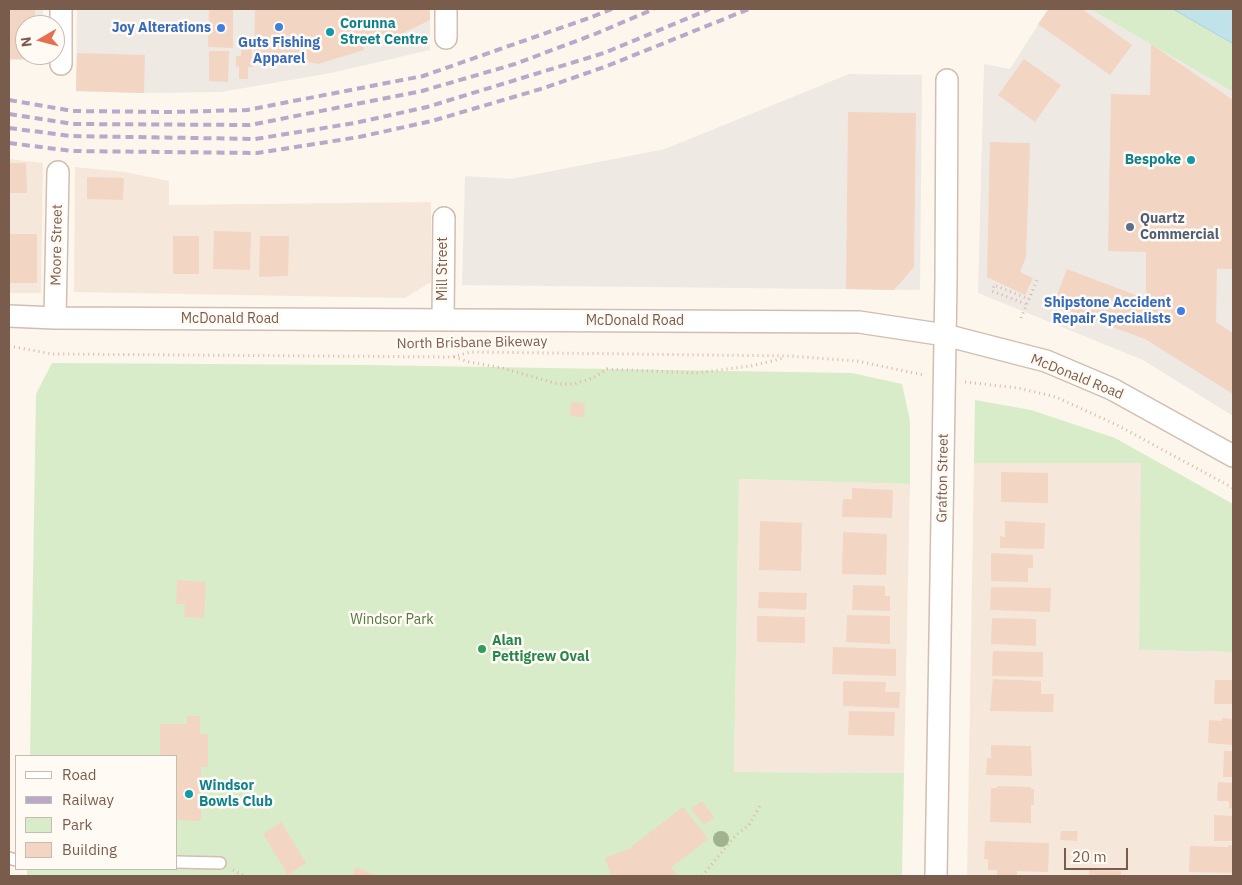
<!DOCTYPE html>
<style>
body{margin:0}
#map{position:relative;width:1242px;height:885px;overflow:hidden;background:#fdf6ec;font-family:"IBM Plex Sans",sans-serif}
canvas{display:block}
.frame{position:absolute;inset:0;border:10px solid #7a5c4d;pointer-events:none}
.legend{position:absolute;left:15px;top:755px;width:162px;height:115px;box-sizing:border-box;background:#fffaf3;border:1px solid #cabbb1;margin:0;padding:6px 9px;list-style:none;font-size:15px;color:#7a5c4d}
.legend li{display:flex;align-items:center;gap:10px;height:25px}
.legend b{width:25px;border:1px solid #cabbb1}
.north{position:absolute;left:15px;top:15px;width:50px;height:50px;box-sizing:border-box;background:#fffaf3;border:1px solid #cabbb1;border-radius:50%;rotate:262deg;font-size:14px;font-weight:700;line-height:20px;text-align:center;color:#7a5c4d}
.north::after{content:'';display:block;margin:auto;width:18px;height:22px;background:#e76f51;clip-path:polygon(50% 0,100% 100%,50% 72%,0 100%)}
.scale{position:absolute;left:1064px;top:848px;width:64px;height:22px;box-sizing:border-box;border:2px solid #7a5c4d;border-top:0;padding-left:6px;font-size:15px;line-height:18px;white-space:nowrap;color:#7a5c4d;-webkit-text-stroke:4px #fffaf3;paint-order:stroke}
</style>
<div id="map">
<canvas width="1242" height="885"></canvas>
<div class="frame"></div>
<ul class="legend">
<li><b style="height:6px;background:#fff"></b>Road</li>
<li><b style="height:6px;background:#b9a8c9"></b>Railway</li>
<li><b style="height:14px;background:#d8ecc9"></b>Park</li>
<li><b style="height:14px;background:#f3d5c3"></b>Building</li>
</ul>
<div class="north">N</div>
<div class="scale">20 m</div>
</div>
<script>
const context = document.querySelector('canvas').getContext('2d');
context.lineJoin = 'round';
function fillPath(path, color) {
  context.fillStyle = color;
  context.fill(path, 'evenodd');
}
function toPath(rows) {
  const path = new Path2D();
  for (const r of rows) {
    path.moveTo(r[0], r[1]);
    for (let i = 2; i < r.length; i += 2) path.lineTo(r[i], r[i + 1]);
  }
  return path;
}
function trace(path, color, width, dash) {
  context.strokeStyle = color;
  context.lineWidth = width;
  context.lineCap = dash ? 'butt' : 'round';
  context.setLineDash(dash || []);
  context.stroke(path);
}
function write(font, color, halo, rows, align = 'center') {
  context.font = font + ' "IBM Plex Sans",sans-serif';
  context.lineWidth = 5;
  context.setLineDash([]);
  context.textBaseline = 'middle';
  context.strokeStyle = halo;
  context.fillStyle = color;
  for (const [text, x, y, turn = 0] of rows) {
    context.save();
    context.translate(x, y);
    context.rotate((+turn || 0) * Math.PI / 180);
    context.textAlign = isNaN(turn) ? turn : align;
    if (halo) context.strokeText(text, 0, 0);
    context.fillText(text, 0, 0);
    context.restore();
  }
}
const residential = toPath([
 [9,159,43,163,41,293,9,293],
 [75,167,125,172,169,181,169,205,431,202,431,282,405,298,74,292],
 [974,463,1142,463,1139,650,1233,652,1233,876,967,876],
 [739,479,910,484,904,773,734,772]
]);
const industrial = toPath([
 [9,9,43,9,43,25,25,25,25,55,42,55,42,60,9,60],
 [77,9,430,9,430,50,331,73,221,92,144,93,76,91],
 [1048,9,1090,9,1233,92,1233,416,1143,360,978,293,984,64,1010,69],
 [849,74,922,75,920,290,462,285,465,176,511,179,665,149]
]);
const green = toPath([
 [1090,9,1173,9,1175,10,1233,45,1233,92],
 [52,363,367,365,852,373,902,384,910,420,910,484,739,479,734,772,904,773,902,876,27,876,27,869,176,869,176,756,30,756,36,394],
 [975,400,1031,410,1115,438,1233,504,1233,652,1139,650,1141,463,974,463]
]);
const water = toPath([
 [1173,9,1233,9,1233,44,1173,9]
]);
const building = toPath([
 [9,9,35,9,35,25,25,25,25,55,34,55,34,59,9,59],
 [209,9,233,9,233,48,208,47],
 [255,9,430,9,430,20,381,44,364,43,364,50,318,64,254,52],
 [1049,9,1082,9,1132,45,1110,75,1038,24],
 [242,42,251,42,253,67,248,67,248,79,239,79,239,66,236,67,236,56,241,56],
 [1151,44,1233,100,1233,269,1217,269,1216,322,1233,333,1233,394,1145,339,1053,305,1067,269,1146,299,1146,252,1108,251,1111,94,1150,95],
 [209,51,229,51,228,82,209,81],
 [77,53,145,55,144,93,76,91],
 [1024,59,1061,85,1035,122,998,95],
 [848,112,916,113,914,267,894,290,846,289],
 [990,142,1030,143,1026,257,1020,272,1033,278,1025,295,987,277],
 [9,163,26,163,27,193,9,193],
 [87,177,124,178,123,200,87,199],
 [214,231,251,232,250,270,213,269],
 [9,234,37,234,37,283,9,283],
 [173,236,199,236,199,274,173,274],
 [260,236,289,236,288,276,259,277],
 [571,402,585,403,584,417,570,416],
 [1001,472,1048,473,1048,503,1001,502],
 [852,488,893,490,892,518,842,517,843,499,852,499],
 [760,521,802,523,801,571,759,570],
 [1005,521,1045,523,1044,549,1000,548,1000,536,1005,537],
 [843,532,887,534,886,575,842,574],
 [991,553,1033,555,1033,568,1028,568,1028,582,991,581],
 [177,580,206,582,204,618,184,617,185,604,176,604],
 [853,585,885,586,885,596,890,596,890,611,852,610],
 [991,587,1051,588,1050,612,990,610],
 [759,592,807,593,806,610,758,608],
 [847,615,890,616,890,644,846,642],
 [757,616,805,617,805,643,757,642],
 [992,618,1036,619,1036,646,991,644],
 [833,647,896,649,896,676,832,674],
 [993,651,1043,652,1043,677,992,676],
 [993,679,1041,681,1041,694,1054,694,1053,712,990,711],
 [1215,680,1233,680,1233,704,1214,704],
 [843,681,886,682,885,692,900,692,899,708,843,706],
 [849,711,895,712,894,736,848,735],
 [187,716,200,716,200,734,208,734,208,767,201,767,201,821,176,820,176,756,160,756,160,724,187,724],
 [1222,718,1233,719,1233,745,1208,743,1209,720,1222,721],
 [991,745,1031,746,1032,776,986,775,987,758,991,758],
 [1224,751,1233,751,1233,777,1223,777],
 [1218,782,1233,783,1233,809,1229,808,1229,801,1217,801],
 [997,786,1031,787,1031,789,1034,789,1034,805,1031,805,1031,823,990,822,991,788,997,788],
 [702,801,714,817,704,825,691,809],
 [683,807,708,839,669,869,671,868,678,876,611,876,605,858,632,848,631,847],
 [1214,815,1233,816,1233,841,1214,841],
 [281,822,306,863,288,875,263,834],
 [1061,831,1078,831,1077,841,1060,840],
 [985,841,1049,843,1048,872,1017,871,1017,876,997,876,997,870,988,870,988,859,984,859],
 [1228,845,1233,846,1233,873,1189,872,1190,846,1228,847],
 [356,867,377,876,352,876],
 [1089,870,1121,871,1121,876,1089,876]
]);
const path = toPath([
 [1026,304,992,291,994,285,1029,299],
 [1021,318,1037,280],
 [9,346,52,354,453,357,470,352,789,356,857,361,924,375],
 [454,357,469,362,502,368,558,384,574,384,593,378,607,369,696,373,751,366,784,358],
 [965,382,1018,388,1056,397,1117,425,1233,488],
 [233,870,245,876],
 [702,876,736,835,749,825,761,804]
]);
const service = toPath([
 [9,858,16,860],
 [176,862,220,863]
]);
const minor = toPath([
 [446,9,446,38],
 [61,64,61,9],
 [9,316,55,318,859,322,945,335,1046,361,1112,389,1233,456],
 [55,318,58,172],
 [443,320,444,218],
 [936,876,946,281,947,80]
]);
const rail = toPath([
 [9,100,73,111,171,112,247,110,423,76,589,18,612,9],
 [9,114,73,124,250,125,422,91,515,64,595,34,654,9],
 [9,128,71,136,255,139,355,123,427,107,604,53,710,9],
 [9,143,72,151,257,153,359,137,432,121,544,88,607,66,749,9]
]);
const trees = [
 [721,839]
];
const markers = [
 [279,27,5,"#3f7fe0"],
 [221,28,5,"#3f7fe0"],
 [330,32,5,"#0f9aa8"],
 [1191,160,5,"#0f9aa8"],
 [1130,227,5,"#5c6f8a"],
 [1181,311,5,"#3f7fe0"],
 [482,649,5,"#2e9e5b"],
 [189,794,5,"#0f9aa8"]
];
const cultureNames = [
 ["Corunna",340,24],
 ["Street Centre",340,40],
 ["Bespoke",1181,160,"right"],
 ["Windsor",199,786],
 ["Bowls Club",199,802]
];
const shopNames = [
 ["Joy Alterations",211,28],
 ["Guts Fishing",279,43,"center"],
 ["Apparel",279,59,"center"],
 ["Shipstone Accident",1171,303],
 ["Repair Specialists",1171,319]
];
const serviceNames = [
 ["Quartz",1140,219],
 ["Commercial",1140,235]
];
const streetNames = [
 ["Moore Street",57,245,-89],
 ["Mill Street",443,269,-90],
 ["McDonald Road",230,319],
 ["McDonald Road",635,321],
 ["North Brisbane Bikeway",472,343,-1],
 ["McDonald Road",1077,377,22],
 ["Grafton Street",943,478,-89]
];
const parkNames = [
 ["Windsor Park",392,620]
];
const leisureNames = [
 ["Alan",492,641],
 ["Pettigrew Oval",492,657]
];
fillPath(residential, '#f5e8da');
fillPath(industrial, '#efe9e4');
fillPath(green, '#d8ecc9');
fillPath(water, '#bfe3e8');
trace(water, '#a5d3da', 1);
fillPath(building, '#f3d5c3');
trace(service, '#d1beb0', 14);
trace(minor, '#d1beb0', 24);
trace(path, '#d9b8a5', 3, [1, 4]);
trace(service, '#fff', 11);
trace(minor, '#fff', 21);
trace(rail, '#b9a8c9', 4, [8, 5]);
context.fillStyle = '#a0b28e';
for (const [x, y] of trees) {
  context.beginPath();
  context.arc(x, y, 8, 0, 2 * Math.PI);
  context.fill();
}
for (const [x, y, r, color] of markers) {
  const dot = new Path2D();
  dot.arc(x, y, r, 0, 2 * Math.PI);
  context.fillStyle = color;
  context.fill(dot);
  trace(dot, '#fffaf3', 2);
}
write('bold 14px', '#0d838f', '#fffaf3', cultureNames, 'left');
write('bold 14px', '#366cbe', '#fffaf3', shopNames, 'right');
write('bold 14px', '#4e5e75', '#fffaf3', serviceNames, 'left');
write('14px', '#7a5c4d', '#fffaf3', streetNames);
write('14px', '#537a41', '#fffaf3', parkNames);
write('bold 14px', '#27864d', '#fffaf3', leisureNames, 'left');
</script>
